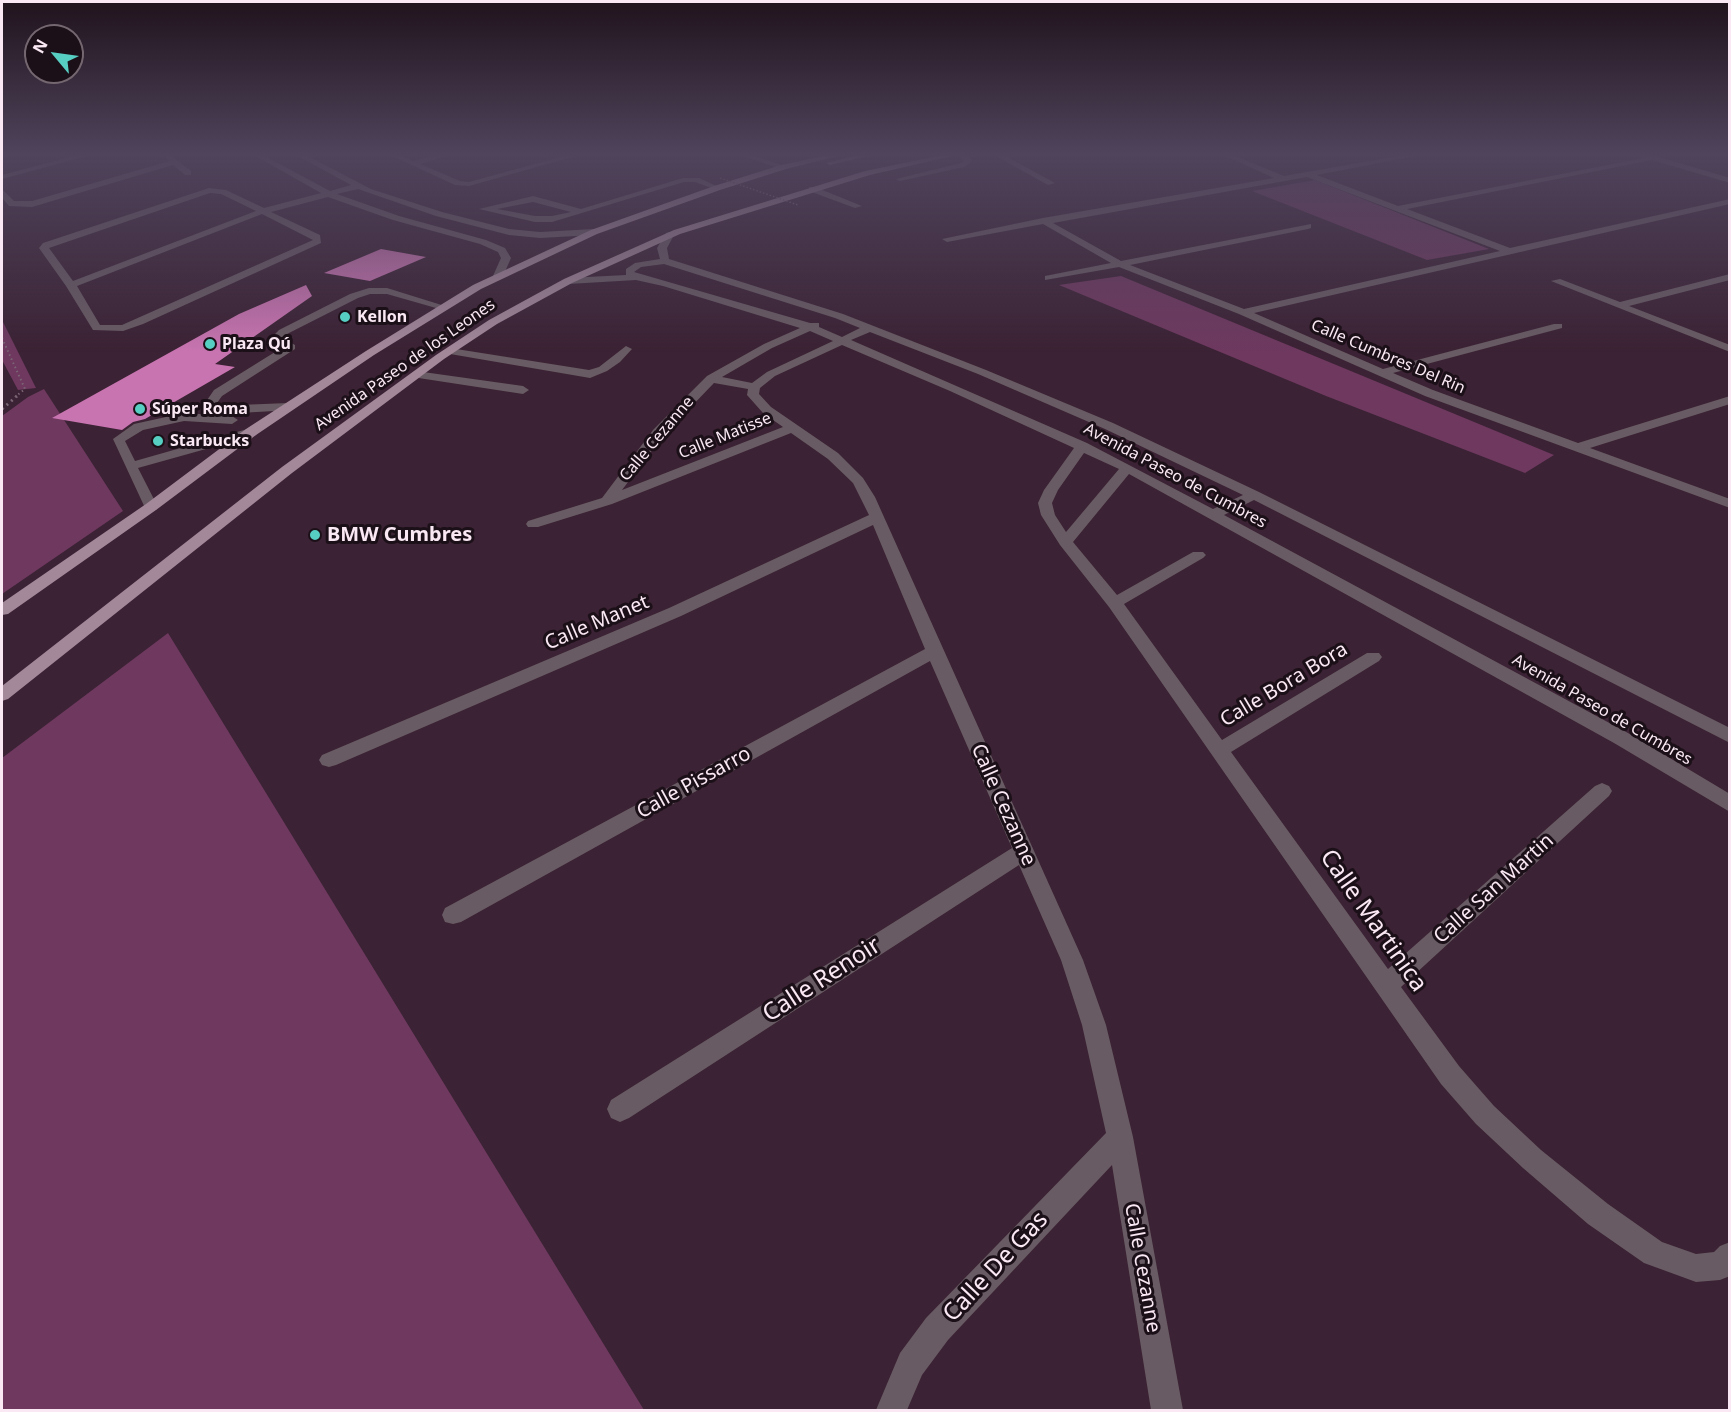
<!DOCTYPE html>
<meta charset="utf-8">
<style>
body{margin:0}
#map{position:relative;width:1731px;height:1412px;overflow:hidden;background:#3b2234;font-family:"Noto Sans",sans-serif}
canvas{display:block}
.frame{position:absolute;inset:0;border:3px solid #fae9f4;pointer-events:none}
.north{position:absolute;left:24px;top:24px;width:60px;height:60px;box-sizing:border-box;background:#1c1018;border:2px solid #756770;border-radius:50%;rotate:299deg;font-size:16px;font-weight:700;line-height:24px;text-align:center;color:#fae9f4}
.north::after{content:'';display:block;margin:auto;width:21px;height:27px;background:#57cec2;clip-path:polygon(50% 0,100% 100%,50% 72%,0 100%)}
</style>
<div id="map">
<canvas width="1731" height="1412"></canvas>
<div class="frame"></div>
<div class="north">N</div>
</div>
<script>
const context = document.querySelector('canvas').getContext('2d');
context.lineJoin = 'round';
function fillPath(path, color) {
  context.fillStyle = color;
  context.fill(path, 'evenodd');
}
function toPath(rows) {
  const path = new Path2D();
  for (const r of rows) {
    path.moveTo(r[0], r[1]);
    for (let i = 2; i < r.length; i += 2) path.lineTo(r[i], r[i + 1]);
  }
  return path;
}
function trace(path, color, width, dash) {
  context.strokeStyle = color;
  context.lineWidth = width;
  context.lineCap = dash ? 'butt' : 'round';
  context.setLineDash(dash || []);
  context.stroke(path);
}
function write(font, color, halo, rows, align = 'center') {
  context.font = font + ' "Noto Sans",sans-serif';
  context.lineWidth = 6;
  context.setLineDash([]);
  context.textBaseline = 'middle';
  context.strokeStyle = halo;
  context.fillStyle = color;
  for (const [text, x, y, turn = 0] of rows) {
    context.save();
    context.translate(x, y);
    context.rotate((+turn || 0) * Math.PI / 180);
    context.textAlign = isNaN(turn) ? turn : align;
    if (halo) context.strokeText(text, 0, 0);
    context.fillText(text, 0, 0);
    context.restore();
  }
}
const green = toPath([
 [1315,180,1489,249,1427,260,1252,191],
 [1121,276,1554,455,1525,473,1326,396,1059,285],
 [2,320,36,388,18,390,2,360],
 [44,389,123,511,2,594,2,416,28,397],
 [168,633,644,1410,2,1410,2,758]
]);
const building = toPath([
 [381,249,426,257,370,281,324,273],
 [306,285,312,296,215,364,235,367,145,419,133,422,122,430,52,418,239,314]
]);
const pathFar1 = toPath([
 [2,338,25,389,15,397]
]);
const path = toPath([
 [2,409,17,396]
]);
const minor = toPath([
 [81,154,94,154,2,179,2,175,81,154],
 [163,154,169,154,191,171,191,175,185,175,173,165,32,207,9,206,2,198,2,189,14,201,32,201,169,161,163,154],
 [252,154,261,154,330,191,351,185,294,154,304,154,371,189,442,212,509,229,540,232,594,229,599,232,594,235,540,238,509,235,436,216,358,189,337,194,399,216,486,240,505,248,511,258,503,276,498,279,493,276,501,258,498,252,480,244,393,220,328,197,271,212,320,235,321,243,143,324,123,331,93,330,66,286,39,248,43,243,209,188,226,190,264,208,321,193,252,154],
 [210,193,221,194,256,211,73,281,49,248,210,193],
 [262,214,313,240,122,325,100,325,77,286,262,214],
 [388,154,398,154,413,161,440,154,453,154,420,164,460,181,469,182,571,154,583,154,469,186,455,185,388,154],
 [737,154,749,154,788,167,781,169,737,154],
 [957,154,965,154,973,161,964,167,900,181,896,179,961,163,964,161,957,154],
 [992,154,1002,154,1055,183,1048,185,992,154],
 [1221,154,1231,154,1284,176,1409,154,1425,154,1317,175,1398,206,1643,158,1639,154,1656,156,1730,178,1730,183,1652,160,1407,209,1510,248,1730,199,1730,204,1254,313,1383,369,1554,324,1562,324,1562,328,1393,373,1433,390,1578,443,1730,396,1730,404,1590,448,1730,499,1730,508,1425,396,1239,314,1119,267,1045,280,1045,276,1111,263,1043,224,947,242,942,239,1043,218,1274,178,1221,154],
 [1307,177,1500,251,1244,309,1130,265,1308,229,1311,228,1311,224,1121,261,1053,223,1307,177],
 [683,178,699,178,721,188,717,190,695,182,684,182,552,222,535,222,479,209,533,196,581,209,683,178],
 [533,202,571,212,552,216,535,216,497,209,533,202],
 [809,187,815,187,862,206,855,208,809,191,809,187],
 [669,232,674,235,667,248,669,259,843,314,986,370,1113,423,1259,492,1730,728,1730,743,1254,500,1224,515,1628,733,1730,794,1730,812,1614,743,1129,474,1073,542,1117,595,1193,552,1203,552,1206,555,1203,558,1124,604,1222,740,1367,653,1379,653,1382,657,1379,661,1231,752,1388,969,1595,786,1602,783,1609,786,1612,791,1609,796,1401,987,1459,1066,1494,1106,1541,1150,1608,1204,1662,1242,1696,1254,1714,1252,1720,1246,1730,1242,1730,1276,1720,1280,1696,1282,1644,1263,1588,1224,1523,1168,1476,1124,1441,1084,1109,607,1060,545,1041,515,1038,503,1044,490,1074,448,950,391,842,345,775,376,760,388,759,394,771,407,838,453,863,478,875,497,1083,960,1106,1025,1133,1137,1183,1410,1151,1410,1112,1165,948,1340,922,1375,907,1410,876,1410,900,1353,926,1318,1106,1133,1082,1025,1061,960,1019,865,629,1118,620,1122,611,1118,607,1109,611,1100,1012,848,930,661,461,922,453,924,445,922,442,915,445,908,925,649,873,525,681,616,336,765,329,767,322,765,319,760,322,755,669,608,869,515,853,483,828,459,791,433,612,504,538,527,528,527,526,524,528,521,602,498,653,430,707,376,764,344,800,328,663,286,636,280,568,284,563,281,568,278,626,275,626,269,635,263,660,259,657,248,666,233,669,232],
 [664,264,835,318,860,328,842,337,819,327,819,323,810,323,634,272,641,267,664,264],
 [810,331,833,341,767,372,752,383,722,377,772,348,810,331],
 [870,332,978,374,1105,429,1243,495,1213,509,1087,443,851,340,870,332],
 [714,383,748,389,747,395,763,413,783,427,622,490,663,436,714,383],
 [1084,453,1119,469,1066,532,1055,515,1052,503,1058,490,1084,453],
 [1730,274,1730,280,1629,306,1730,345,1730,352,1551,281,1560,279,1620,302,1730,274],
 [369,288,387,288,448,307,443,310,387,294,370,294,358,298,287,334,284,339,295,345,295,349,222,396,217,403,239,405,288,403,294,407,292,410,239,413,215,411,207,406,205,403,214,390,283,347,272,341,272,337,279,330,350,294,369,288],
 [626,346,632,349,620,362,607,371,590,378,450,354,444,351,450,348,589,370,599,367,626,346],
 [416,371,523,386,529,390,523,394,412,377,412,373,416,371],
 [184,413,232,416,238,420,232,424,184,421,143,430,125,441,135,461,251,428,257,432,256,435,138,468,158,507,156,510,146,510,113,439,134,424,184,413]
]);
const major = toPath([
 [832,154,846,154,786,169,720,190,597,234,481,289,374,355,256,435,156,510,8,614,2,615,2,603,146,504,246,429,366,351,473,285,591,230,714,186,781,165,832,154],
 [862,154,876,154,830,165,826,163,862,154],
 [947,154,961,154,870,175,680,234,572,283,497,324,444,359,292,473,8,699,2,701,2,686,282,467,436,355,489,320,564,279,674,230,865,171,947,154]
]);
const pathBridge = toPath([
 [720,178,798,205]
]);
const markers = [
 [345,317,6,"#57cec2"],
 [210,344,6,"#57cec2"],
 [140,409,6,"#57cec2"],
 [158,441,6,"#57cec2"],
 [315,535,6,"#57cec2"]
];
const farPoinames = [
 ["Kellon",357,317],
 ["Plaza Qú",222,344],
 ["Súper Roma",152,409],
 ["Starbucks",170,441]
];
const farStreetnames = [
 ["Calle Cumbres Del Rin",1388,357,23],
 ["Avenida Paseo de los Leones",405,365,-35],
 ["Calle Matisse",725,436,-22],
 ["Calle Cezanne",657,439,-50],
 ["Avenida Paseo de Cumbres",1175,476,28],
 ["Avenida Paseo de Cumbres",1602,710,30]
];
const poiNames = [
 ["BMW Cumbres",327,535]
];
const streetNames = [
 ["Calle Manet",597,623,-23],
 ["Calle Bora Bora",1284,685,-31],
 ["Calle Pissarro",694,783,-29],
 ["Calle Cezanne",1003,805,66],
 ["Calle San Martin",1494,889,-42],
 ["Calle Cezanne",1142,1268,80]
];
const nearStreetnames = [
 ["Calle Martinica",1373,921,55],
 ["Calle Renoir",822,980,-33],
 ["Calle De Gas",996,1267,-47]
];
fillPath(green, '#6e385f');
fillPath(building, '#c874b0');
trace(pathFar1, '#7b6575', 2, [1.5, 3]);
trace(path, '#7b6575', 3, [2, 4]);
fillPath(minor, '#685b63');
fillPath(major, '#a3889a');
trace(pathBridge, '#7b6575', 1.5, [1.5, 2]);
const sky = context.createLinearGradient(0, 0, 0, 352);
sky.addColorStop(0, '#20131d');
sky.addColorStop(0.44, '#4f445c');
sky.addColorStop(1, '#4f445c00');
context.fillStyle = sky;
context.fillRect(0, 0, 1731, 352);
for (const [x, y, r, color] of markers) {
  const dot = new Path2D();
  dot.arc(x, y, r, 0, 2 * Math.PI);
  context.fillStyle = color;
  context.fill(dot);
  trace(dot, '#1c1018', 2);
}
write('bold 16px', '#fae9f4', '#1c1018', farPoinames, 'left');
write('16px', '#fae9f4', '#1c1018', farStreetnames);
write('bold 20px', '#fae9f4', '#1c1018', poiNames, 'left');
write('20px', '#fae9f4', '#1c1018', streetNames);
write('24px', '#fae9f4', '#1c1018', nearStreetnames);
</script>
